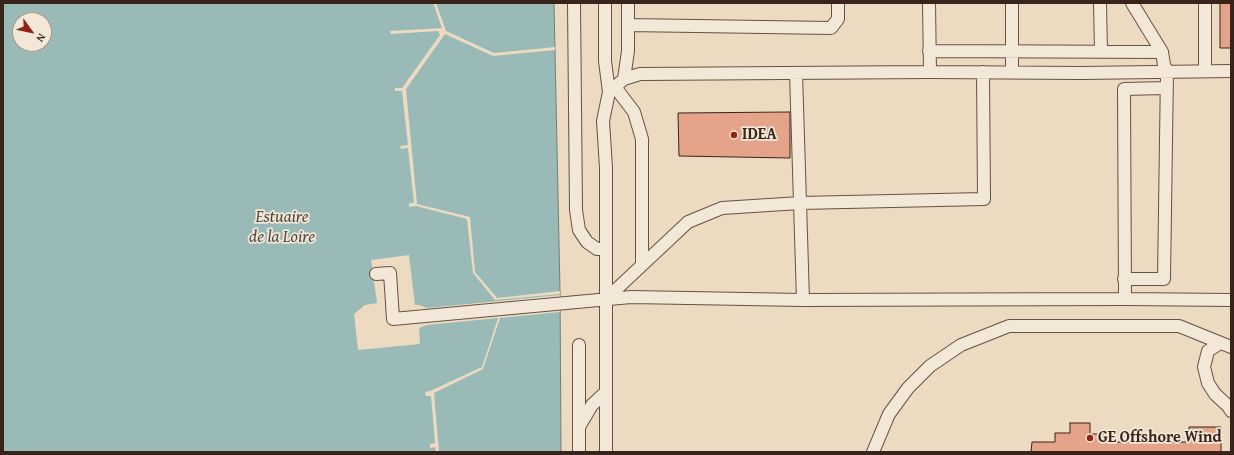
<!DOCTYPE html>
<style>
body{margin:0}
#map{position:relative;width:1234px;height:455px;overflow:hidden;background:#ecdac1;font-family:"Gentium Book Plus",serif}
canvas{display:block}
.frame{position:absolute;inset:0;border:4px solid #38241b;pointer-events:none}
.north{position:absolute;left:12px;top:12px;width:40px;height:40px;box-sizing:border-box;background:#f3e7d7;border:1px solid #a8998c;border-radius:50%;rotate:123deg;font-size:11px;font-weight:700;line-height:16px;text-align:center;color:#38241b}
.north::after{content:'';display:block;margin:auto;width:14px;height:18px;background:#8f2418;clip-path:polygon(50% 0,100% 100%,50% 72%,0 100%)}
</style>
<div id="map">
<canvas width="1234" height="455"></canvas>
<div class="frame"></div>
<div class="north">N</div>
</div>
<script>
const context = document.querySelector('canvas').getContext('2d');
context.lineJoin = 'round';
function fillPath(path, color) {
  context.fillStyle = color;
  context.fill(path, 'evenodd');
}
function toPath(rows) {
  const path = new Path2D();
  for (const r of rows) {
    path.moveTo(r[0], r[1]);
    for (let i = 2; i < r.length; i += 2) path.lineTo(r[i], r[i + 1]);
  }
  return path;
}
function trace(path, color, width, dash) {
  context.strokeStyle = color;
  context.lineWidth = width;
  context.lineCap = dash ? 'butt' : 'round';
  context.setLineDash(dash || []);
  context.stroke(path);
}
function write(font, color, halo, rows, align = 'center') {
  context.font = font + ' "Gentium Book Plus",serif';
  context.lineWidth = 3.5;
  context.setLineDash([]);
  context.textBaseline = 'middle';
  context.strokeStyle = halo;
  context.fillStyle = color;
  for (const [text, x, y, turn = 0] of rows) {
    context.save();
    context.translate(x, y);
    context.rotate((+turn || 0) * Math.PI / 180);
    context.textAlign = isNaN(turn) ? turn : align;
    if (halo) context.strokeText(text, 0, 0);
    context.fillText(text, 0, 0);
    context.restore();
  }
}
const water = toPath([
 [3,3,554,3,560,291,561,452,3,452,3,3],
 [20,20,44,20,44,44,20,44,20,20]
]);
const pier = toPath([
 [433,3,436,3,446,31,494,53,555,47,555,50,493,56,445,34,406,89,417,204,470,217,475,272,497,298,560,291,560,294,495,300,473,273,467,219,416,206,409,207,409,203,414,203,408,148,401,149,400,146,408,145,402,91,395,91,395,88,402,88,440,35,438,31,391,34,390,31,442,28],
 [409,255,415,305,419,305,427,308,560,295,560,312,500,318,483,369,434,393,439,452,436,452,435,447,430,448,430,444,435,443,431,396,426,396,425,392,430,391,482,367,498,318,427,325,419,328,420,344,358,350,354,314,365,305,377,303,371,260]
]);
const building = toPath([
 [1220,3,1231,3,1231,48,1220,48,1220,3],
 [790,112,790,158,679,156,678,113,790,112],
 [1070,423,1090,423,1090,434,1109,434,1109,442,1188,442,1189,427,1221,427,1221,452,1031,452,1032,442,1055,442,1055,433,1070,433,1070,423]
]);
const path = toPath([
 [1204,451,1204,452]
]);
const minor = toPath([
 [574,3,576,210,579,230,587,242,597,249,606,249],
 [605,3,605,61,609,92],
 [929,3,930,72],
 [1100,3,1101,51],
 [1132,3,1162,52],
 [1205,3,1205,71],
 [628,25,831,28,838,19,838,3],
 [929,51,1162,52,1164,65,1167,71,1164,279,1124,279],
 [1012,72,1012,3],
 [796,73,803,300],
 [624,79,628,51,628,3],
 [615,87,634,112,642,139,642,264],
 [376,274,390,273,393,319,631,297,803,300,1125,299,1231,300],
 [606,299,688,222,722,208,800,203,984,199,983,72],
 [1125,299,1124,89,1166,88],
 [1220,343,1208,351,1204,367,1208,383,1215,394,1228,406,1231,411],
 [579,427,592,405,606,392],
 [579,452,579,345],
 [606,452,606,168,603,121,609,92,624,79,640,74,930,72,1081,73,1231,71],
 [873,452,889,414,908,388,930,366,961,345,1009,326,1179,326,1231,347]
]);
const markers = [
 [734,135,4,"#8f2418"],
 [1090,438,4,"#8f2418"]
];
const poiNames = [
 ["IDEA",742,135],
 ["GE Offshore Wind",1098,438]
];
const waterNames = [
 ["Estuaire",282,218],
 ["de la Loire",282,238]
];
fillPath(water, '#99bab6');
trace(water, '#727e78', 1);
fillPath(pier, '#ecdac1');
fillPath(building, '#e5a389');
trace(building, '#38241b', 1);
trace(minor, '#655244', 14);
trace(path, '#38241b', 2, [3, 2]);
trace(minor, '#f3e7d7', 12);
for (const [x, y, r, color] of markers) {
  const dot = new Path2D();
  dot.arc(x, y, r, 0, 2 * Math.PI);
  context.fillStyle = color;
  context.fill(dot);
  trace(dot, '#f3e7d7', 1.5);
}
write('bold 16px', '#38241b', '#f3e7d7', poiNames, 'left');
write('italic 17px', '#504a42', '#f3e7d7', waterNames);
</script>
